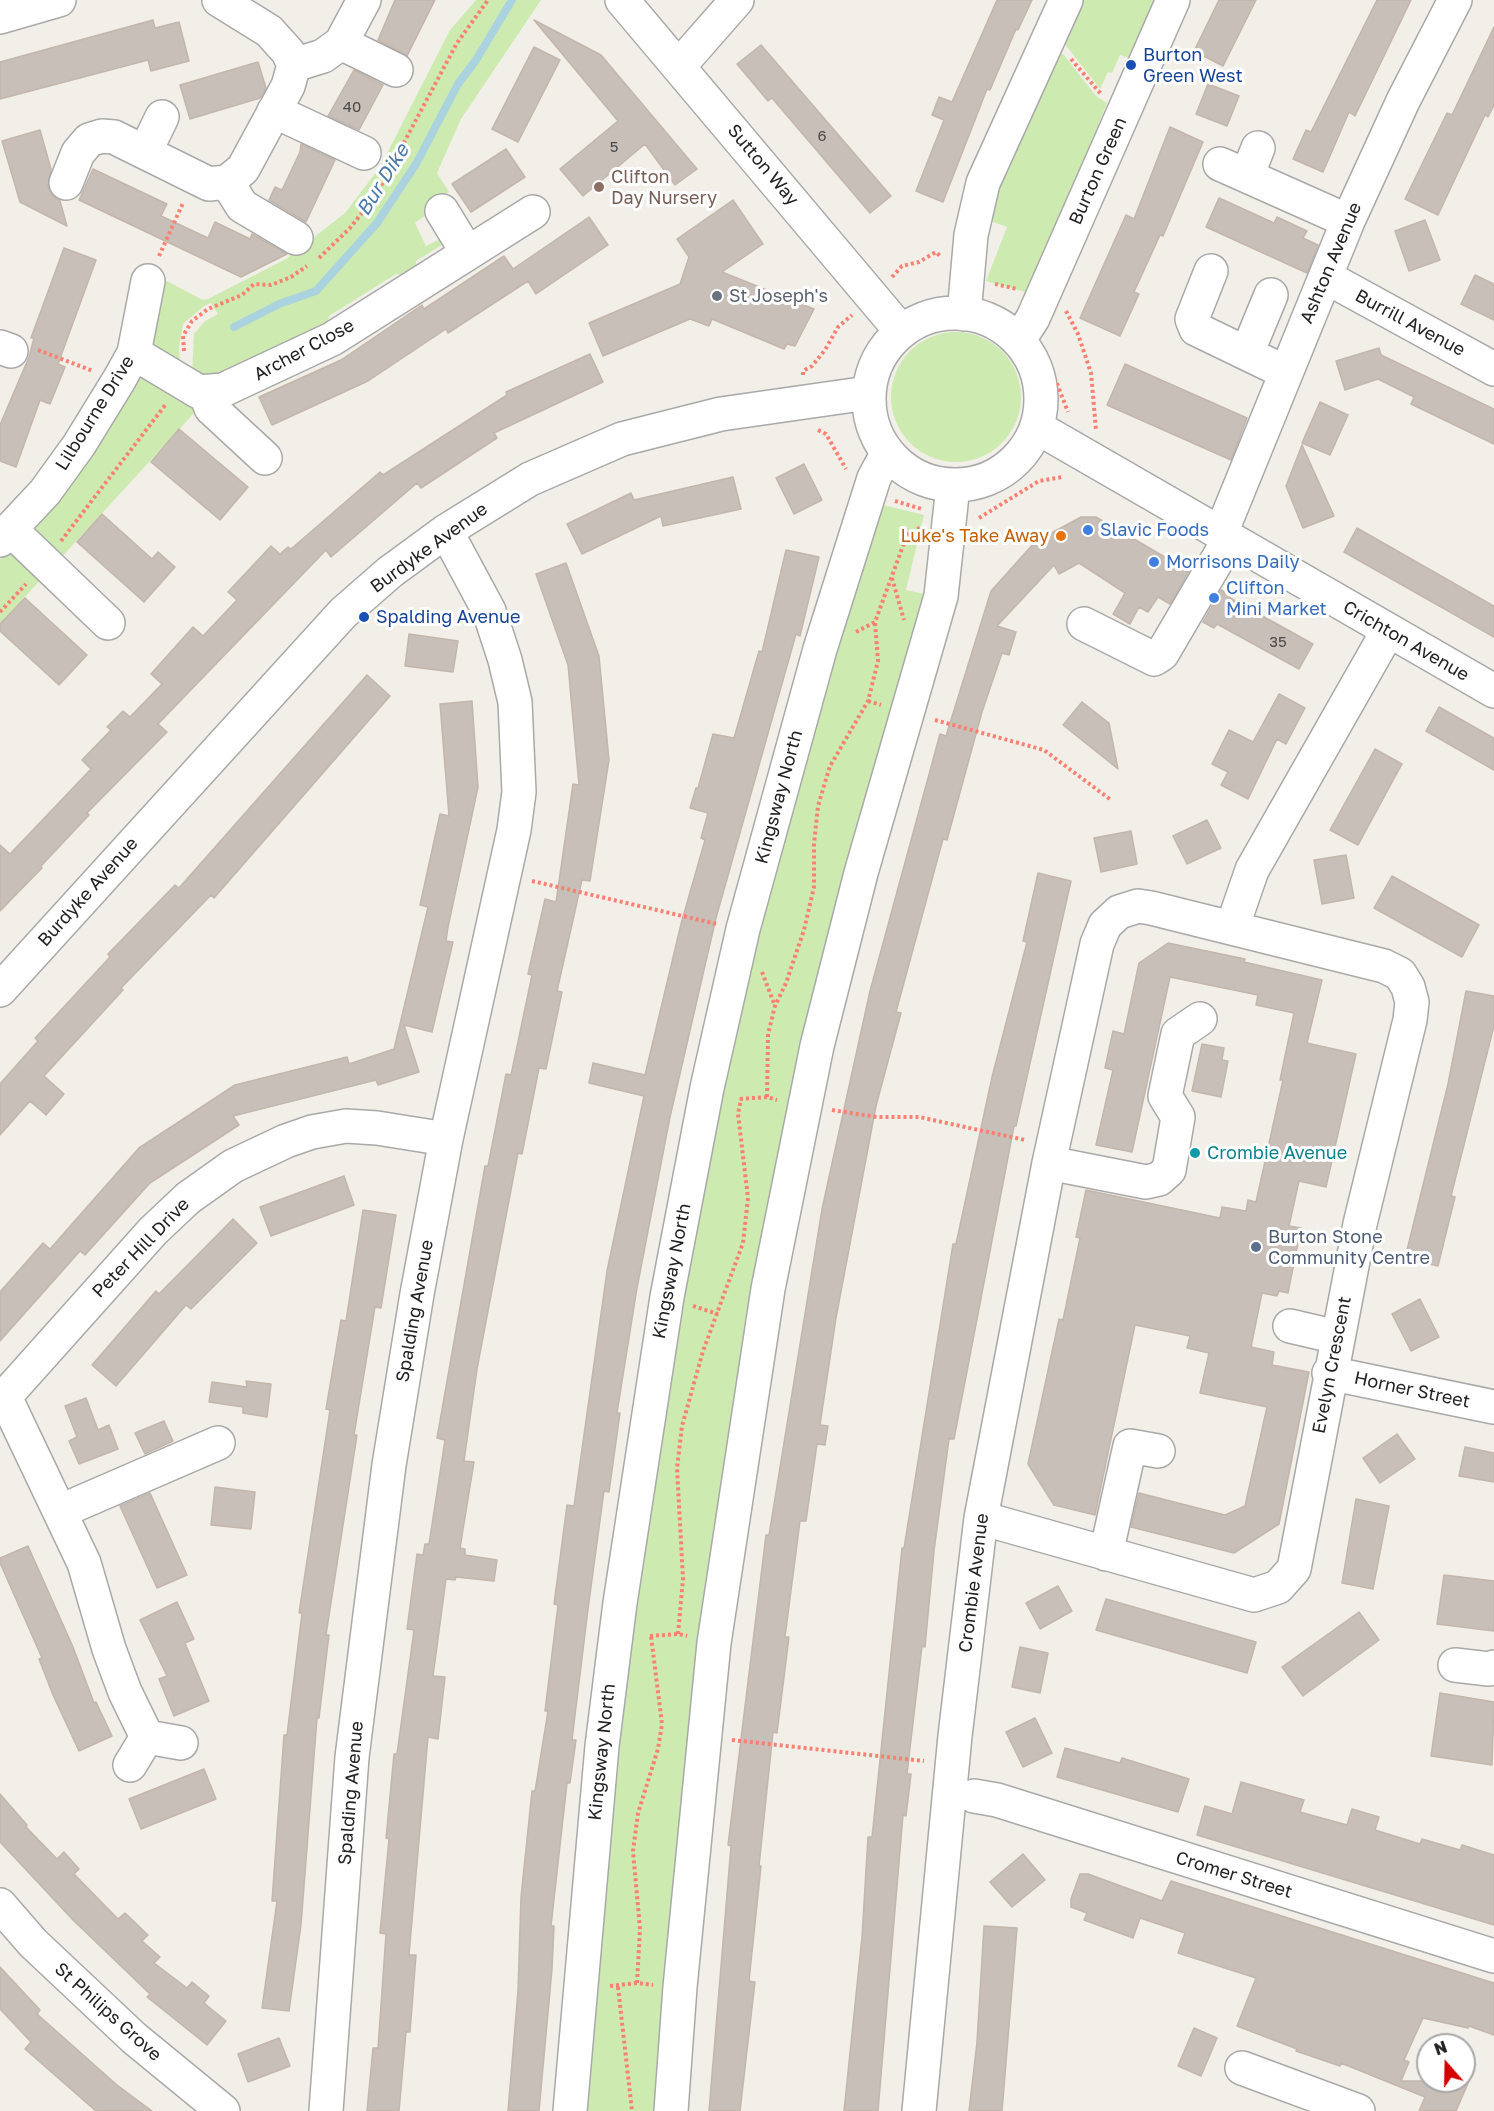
<!DOCTYPE html>
<style>
body{margin:0}
#map{position:relative;width:1494px;height:2111px;overflow:hidden;background:#f2efe9;font-family:"Golos Text",sans-serif}
canvas{display:block}
.north{position:absolute;left:1416px;top:2033px;width:60px;height:60px;box-sizing:border-box;background:#fff;border:2px solid #a7a7a7;border-radius:50%;rotate:340deg;font-size:16px;font-weight:700;line-height:24px;text-align:center;color:#222}
.north::after{content:'';display:block;margin:auto;width:21px;height:27px;background:#d40000;clip-path:polygon(50% 0,100% 100%,50% 72%,0 100%)}
</style>
<div id="map">
<canvas width="1494" height="2111"></canvas>
<div class="north">N</div>
</div>
<script>
const context = document.querySelector('canvas').getContext('2d');
context.lineJoin = 'round';
function fillPath(path, color) {
  context.fillStyle = color;
  context.fill(path, 'evenodd');
}
function toPath(rows) {
  const path = new Path2D();
  for (const r of rows) {
    if (r.length === 3) {
      path.moveTo(r[0] + r[2], r[1]);
      path.arc(r[0], r[1], r[2], 0, 2 * Math.PI);
      continue;
    }
    path.moveTo(r[0], r[1]);
    for (let i = 2; i < r.length; i += 2) path.lineTo(r[i], r[i + 1]);
  }
  return path;
}
function trace(path, color, width, dash) {
  context.strokeStyle = color;
  context.lineWidth = width;
  context.lineCap = dash ? 'butt' : 'round';
  context.setLineDash(dash || []);
  context.stroke(path);
}
function write(font, color, halo, rows, align = 'center') {
  context.font = font + ' "Golos Text",sans-serif';
  context.lineWidth = 6;
  context.setLineDash([]);
  context.textBaseline = 'middle';
  context.strokeStyle = halo;
  context.fillStyle = color;
  for (const [text, x, y, turn = 0] of rows) {
    context.save();
    context.translate(x, y);
    context.rotate((+turn || 0) * Math.PI / 180);
    context.textAlign = isNaN(turn) ? turn : align;
    if (halo) context.strokeText(text, 0, 0);
    context.fillText(text, 0, 0);
    context.restore();
  }
}
const grass = toPath([
 [476,0,541,0,461,119,437,173,449,192,426,206,430,212,415,223,426,246,444,237,445,243,416,261,416,273,409,277,396,274,329,316,327,327,261,365,250,358,223,370,222,379,192,375,194,334,205,321,218,314,211,303,204,306,183,324,179,347,180,364,159,354,149,341,157,276,203,300,208,299,286,259,345,213,380,167,450,30],
 [1078,0,1156,0,1129,58,1120,55,1112,73,1108,72,1100,89,1064,43],
 [1056,51,1064,55,1096,96,1107,103,1029,293,986,281,1007,227,982,218],
 [956,397,65],
 [157,376,197,410,0,624,0,559,37,527,69,483,116,418,130,385,142,377],
 [875,503,924,515,906,590,929,595,806,1043,659,2111,580,2111,610,1751,663,1365,757,907]
]);
const stream = toPath([
 [234,327,279,304,316,291,377,223,416,164,458,84,476,60,512,0]
]);
const building = toPath([
 [395,0,435,0,407,56,378,40,395,0],
 [997,0,1032,0,1018,30,1016,29,990,90,987,89,943,202,916,191,944,120,932,115,939,97,952,102,997,0],
 [1219,0,1256,0,1223,66,1194,51,1219,0],
 [1377,0,1411,0,1355,116,1349,112,1323,172,1293,159,1306,130,1311,132,1377,0],
 [153,20,155,28,179,22,189,61,151,71,148,60,0,99,0,62,153,20],
 [534,20,601,55,697,169,675,185,645,144,583,196,560,169,618,121,534,20],
 [1494,27,1494,105,1488,117,1485,115,1438,215,1405,199,1447,113,1452,115,1494,27],
 [761,45,891,196,870,213,772,98,768,101,737,64,761,45],
 [534,47,560,60,518,142,492,129,534,47],
 [258,62,266,88,260,98,190,119,180,85,258,62],
 [354,70,383,85,359,130,328,116,354,70],
 [1208,84,1239,96,1227,126,1196,114,1208,84],
 [1170,127,1203,142,1163,236,1160,235,1134,292,1139,294,1120,336,1080,318,1126,215,1134,219,1170,127],
 [40,130,51,169,48,186,52,195,60,201,67,226,20,202,2,141,40,130],
 [301,144,335,160,306,222,269,200,275,187,282,190,300,152,301,144],
 [506,149,525,177,471,212,452,184,506,149],
 [93,169,167,204,161,216,208,238,215,222,250,239,252,234,287,254,241,277,79,200,93,169],
 [1219,198,1274,223,1277,217,1307,231,1303,238,1318,245,1307,273,1206,227,1219,198],
 [733,200,763,244,722,272,814,309,795,346,787,344,784,349,712,319,709,326,690,319,603,356,589,323,680,284,689,257,677,239,733,200],
 [589,217,608,245,536,294,528,281,448,333,446,329,368,381,272,425,259,397,341,360,422,305,424,309,504,256,513,269,589,217],
 [1425,220,1440,260,1409,271,1395,231,1425,220],
 [64,248,96,260,58,364,65,367,50,404,40,400,16,467,0,461,0,425,29,357,34,338,31,338,64,248],
 [1475,275,1494,284,1494,320,1461,304,1475,275],
 [1379,348,1381,355,1494,409,1494,444,1411,404,1414,397,1378,379,1345,390,1336,361,1379,348],
 [590,354,603,382,494,433,497,438,421,488,417,483,331,557,326,550,158,724,167,732,87,813,89,815,41,866,42,868,0,911,0,845,10,854,91,769,82,760,111,730,107,727,123,711,130,717,162,684,151,674,193,627,203,636,237,600,228,592,271,546,280,554,288,547,291,549,380,472,383,475,507,395,506,392,590,354],
 [1125,364,1247,418,1231,460,1107,405,1125,364],
 [1320,402,1348,415,1330,455,1302,443,1320,402],
 [179,429,248,487,220,520,151,462,179,429],
 [1302,445,1334,516,1303,528,1286,486,1302,445],
 [804,464,822,500,794,514,776,478,804,464],
 [733,477,741,509,663,526,661,516,582,554,567,524,631,493,634,500,733,477],
 [102,514,152,559,158,552,175,567,144,602,77,542,102,514],
 [1081,517,1096,517,1189,571,1170,604,1158,597,1148,612,1139,607,1130,624,1113,614,1125,593,1079,563,1059,574,1054,565,997,626,1016,632,1009,655,1002,653,982,712,947,840,943,839,896,1012,901,1013,876,1106,836,1318,820,1425,828,1426,825,1445,817,1444,806,1521,800,1521,785,1637,789,1637,777,1733,773,1732,759,1866,761,1866,749,1981,755,1982,740,2111,709,2111,731,1846,728,1845,766,1535,769,1535,822,1209,870,991,940,734,946,736,991,591,1035,542,1081,517],
 [1357,528,1494,606,1494,637,1344,552,1357,528],
 [786,550,819,557,800,636,796,634,716,918,670,1117,637,1288,617,1413,620,1413,609,1492,604,1491,588,1609,572,1740,576,1740,570,1783,567,1783,551,1926,554,1926,552,1969,539,2111,508,2111,518,1991,521,1897,532,1791,535,1791,548,1711,545,1711,558,1605,554,1604,567,1505,574,1506,607,1271,644,1096,589,1083,593,1063,645,1075,681,924,705,840,701,838,708,813,690,808,696,788,698,788,713,734,734,738,759,651,762,652,786,550],
 [566,563,599,656,609,760,590,881,582,880,557,991,562,992,546,1069,539,1068,522,1154,518,1153,477,1369,464,1461,474,1462,460,1548,465,1549,465,1555,497,1560,494,1581,456,1577,455,1580,446,1579,433,1676,445,1677,438,1739,428,1737,409,1955,416,1955,410,2032,406,2032,399,2111,367,2111,373,2048,378,2048,386,1934,380,1933,389,1839,386,1838,394,1754,397,1754,414,1630,407,1629,417,1554,423,1555,425,1544,429,1544,445,1440,437,1438,485,1166,488,1166,506,1074,511,1075,532,975,528,974,545,899,556,902,573,784,579,785,568,665,536,574,566,563],
 [1221,590,1231,596,1230,598,1313,644,1299,669,1217,624,1214,628,1203,622,1221,590],
 [25,598,87,655,59,685,0,631,0,624,25,598],
 [409,634,458,641,453,672,405,666,409,634],
 [367,675,390,696,214,898,211,895,121,988,123,990,44,1076,64,1094,46,1115,30,1101,0,1135,0,1084,38,1041,35,1038,110,957,108,954,175,885,179,888,367,675],
 [1279,694,1305,708,1286,744,1277,739,1248,799,1221,785,1228,772,1212,764,1229,730,1253,742,1279,694],
 [472,701,478,787,448,927,446,941,453,942,432,1032,404,1025,419,1072,378,1085,376,1080,233,1116,239,1125,150,1183,85,1255,80,1251,0,1341,0,1292,43,1243,50,1249,139,1148,235,1085,347,1057,349,1064,394,1049,428,907,420,905,440,814,449,816,440,704,472,701],
 [1082,702,1109,723,1118,769,1063,725,1082,702],
 [1439,707,1494,738,1494,770,1426,731,1439,707],
 [1375,749,1402,764,1358,845,1330,830,1375,749],
 [1207,820,1221,848,1187,864,1173,836,1207,820],
 [1131,831,1137,864,1101,872,1094,838,1131,831],
 [1346,855,1354,898,1322,904,1314,860,1346,855],
 [1038,873,1071,881,1016,1126,1014,1126,954,1439,949,1439,934,1551,925,1647,922,1646,907,1774,911,1774,906,1816,903,1815,878,2111,844,2111,862,1937,868,1837,872,1837,902,1548,904,1548,953,1244,956,1244,992,1077,1027,942,1023,941,1038,873],
 [1392,876,1479,925,1462,957,1374,908,1392,876],
 [1168,943,1245,959,1244,962,1322,980,1307,1043,1356,1054,1326,1187,1299,1181,1289,1226,1301,1228,1288,1293,1279,1291,1277,1296,1262,1293,1251,1347,1274,1352,1272,1365,1309,1372,1279,1524,1234,1553,1131,1527,1139,1493,1225,1515,1245,1506,1267,1407,1200,1393,1209,1353,1187,1348,1190,1336,1135,1325,1095,1515,1054,1505,1028,1464,1059,1319,1063,1320,1080,1238,1076,1237,1086,1190,1220,1218,1222,1207,1246,1211,1248,1200,1256,1202,1283,1080,1280,1080,1294,1013,1256,1005,1258,995,1170,977,1132,1152,1096,1145,1113,1070,1105,1068,1113,1031,1124,1034,1139,963,1168,943],
 [1466,991,1494,996,1494,1026,1451,1196,1455,1197,1438,1266,1405,1258,1448,1084,1466,991],
 [1202,1044,1224,1048,1222,1060,1228,1061,1221,1097,1192,1091,1202,1044],
 [344,1176,354,1205,271,1236,260,1207,344,1176],
 [363,1210,396,1215,381,1308,375,1307,354,1435,357,1435,326,1635,329,1635,319,1718,317,1718,301,1925,289,2011,262,2008,277,1901,272,1901,284,1735,287,1735,302,1613,299,1613,330,1410,326,1409,341,1320,346,1321,363,1210],
 [233,1219,257,1243,191,1309,186,1305,116,1386,92,1365,156,1291,159,1294,233,1219],
 [1420,1299,1439,1337,1411,1351,1392,1314,1420,1299],
 [246,1381,271,1384,267,1417,243,1413,243,1407,209,1402,212,1382,247,1387,246,1381],
 [86,1398,98,1430,109,1425,118,1449,79,1464,69,1441,77,1437,65,1406,86,1398],
 [164,1421,173,1441,145,1454,135,1433,164,1421],
 [1397,1434,1415,1459,1380,1483,1363,1458,1397,1434],
 [1465,1447,1494,1453,1494,1482,1459,1476,1465,1447],
 [215,1487,255,1492,251,1529,211,1525,215,1487],
 [150,1493,187,1575,157,1588,120,1506,150,1493],
 [1356,1499,1389,1506,1373,1589,1342,1583,1356,1499],
 [28,1546,73,1647,94,1703,96,1702,112,1736,79,1751,53,1695,39,1659,42,1658,0,1563,0,1558,28,1546],
 [1444,1575,1494,1581,1494,1631,1437,1624,1444,1575],
 [1058,1586,1072,1611,1040,1629,1026,1603,1058,1586],
 [1106,1599,1256,1642,1247,1673,1096,1630,1106,1599],
 [177,1602,194,1639,185,1643,209,1701,174,1716,159,1679,167,1676,140,1620,177,1602],
 [1359,1612,1379,1640,1303,1696,1282,1667,1359,1612],
 [1020,1647,1048,1653,1040,1693,1012,1687,1020,1647],
 [1440,1693,1494,1702,1492,1765,1431,1756,1440,1693],
 [1035,1718,1052,1753,1023,1767,1006,1732,1035,1718],
 [1065,1748,1120,1763,1122,1758,1189,1779,1178,1812,1057,1777,1065,1748],
 [204,1769,216,1799,141,1829,129,1799,204,1769],
 [1241,1782,1304,1800,1300,1812,1347,1825,1352,1809,1379,1817,1375,1830,1420,1844,1422,1839,1460,1850,1462,1845,1494,1855,1494,1925,1197,1835,1205,1806,1232,1814,1241,1782],
 [0,1794,27,1825,26,1827,57,1859,64,1852,79,1869,74,1874,118,1919,125,1913,148,1935,142,1941,160,1957,154,1963,187,1988,192,1982,209,1996,204,2003,226,2021,207,2045,147,1997,150,1994,73,1920,0,1842,0,1794],
 [1023,1854,1045,1880,1012,1907,990,1882,1023,1854],
 [1080,1874,1088,1874,1162,1901,1171,1881,1494,1983,1494,2035,1469,2026,1468,2028,1423,2018,1404,2060,1409,2062,1401,2081,1469,2081,1456,2111,1419,2111,1425,2097,1341,2063,1340,2066,1296,2051,1297,2049,1237,2026,1256,1978,1178,1953,1185,1933,1140,1918,1133,1938,1084,1920,1087,1913,1071,1907,1071,1899,1080,1874],
 [984,1926,1017,1928,1002,2111,969,2111,977,2042,984,1926],
 [0,1967,40,2010,37,2014,117,2085,152,2111,96,2111,25,2049,31,2042,0,2009,0,1967],
 [1194,2028,1217,2038,1201,2076,1178,2066,1194,2028],
 [279,2038,290,2066,248,2082,238,2054,279,2038]
]);
const path = toPath([
 [1071,59,1101,94],
 [159,256,183,203],
 [319,258,350,228,376,195,457,43,488,0],
 [892,277,902,266,919,262,936,252,940,256],
 [995,284,1017,289],
 [1066,311,1078,334,1091,373,1096,430],
 [38,350,93,371],
 [184,351,183,336,192,321,208,309,242,295,254,284,271,285,291,277,307,266],
 [1036,362,1056,381,1068,412],
 [803,375,803,371,812,366,825,350,838,327,852,315],
 [818,430,826,434,846,469],
 [895,501,922,509],
 [979,518,1039,481,1062,477],
 [61,541,166,404],
 [892,578,904,620],
 [0,612,26,584],
 [856,632,875,622,907,535,921,527],
 [868,701,881,705],
 [935,720,1044,750,1111,800],
 [532,881,717,924],
 [762,972,775,1006],
 [767,1097,768,1034,775,1006,786,983,804,930,814,887,814,844,818,806,830,766,868,701,878,661,875,622],
 [740,1099,767,1097,777,1100],
 [832,1110,877,1117,919,1117,1025,1140],
 [693,1306,718,1314],
 [678,1634,683,1579,677,1468,682,1426,703,1351,743,1243,748,1198,738,1114,741,1099],
 [650,1636,678,1634,687,1636],
 [732,1740,924,1761],
 [637,1983,640,1929,633,1851,638,1813,658,1749,662,1724,651,1636],
 [610,1986,637,1983,653,1985],
 [618,1987,632,2111]
]);
const minor = toPath([
 [622,0,901,331],
 [0,17,59,0],
 [341,43,396,70],
 [294,65,323,56,341,43,364,0],
 [680,65,737,0],
 [274,111,364,153],
 [145,152,162,117],
 [1220,164,1348,221],
 [1247,176,1258,148],
 [227,182,242,206,296,238],
 [66,183,78,153,89,140,102,136,114,137,209,184,227,182,243,169,288,86,294,65,288,52,269,31,219,0],
 [442,211,467,252],
 [1211,271,1192,319,1196,329,1285,372],
 [1326,277,1494,369],
 [955,399,86],
 [964,314,971,235,983,183,1066,0],
 [1019,340,1033,318,1173,0],
 [0,347,11,351],
 [134,353,199,392,223,390,332,339,533,212],
 [1247,353,1271,295],
 [205,392,211,408,265,458],
 [1038,428,1494,691],
 [11,530,108,623],
 [1221,533,1348,221,1403,101,1455,0],
 [0,540,45,492,79,445,119,380,134,353,148,281],
 [1084,624,1154,659,1162,654,1230,538],
 [1232,928,1252,870,1388,631],
 [0,990,343,613,390,572,446,531,530,479,622,439,721,414,868,393],
 [1049,1163,1146,1182,1159,1179,1169,1170,1178,1117,1165,1096,1178,1034,1200,1019],
 [1290,1326,1337,1337],
 [1329,1373,1494,1407],
 [5,1397,84,1563,109,1649,125,1692,147,1737],
 [0,1402,153,1231,188,1198,233,1166,286,1141,312,1132,346,1126,377,1128,446,1139],
 [61,1511,218,1443],
 [1106,1554,1130,1446,1158,1451],
 [1455,1665,1489,1669,1494,1667],
 [130,1765,147,1737,181,1743],
 [974,1796,997,1800,1494,1956],
 [0,1905,33,1943,134,2038,223,2111],
 [1242,2068,1358,2111],
 [326,2111,352,1757,389,1465,417,1294,446,1139,514,830,519,792,515,702,505,660,489,611,446,531],
 [570,2111,602,1746,620,1603,667,1297,707,1088,743,929,820,649,874,478,887,454],
 [671,2111,680,1987,714,1643,768,1289,817,1046,861,873,941,596,953,486],
 [919,2111,955,1736,981,1518,1049,1163,1097,944,1105,925,1119,912,1138,906,1151,908,1384,966,1400,974,1408,987,1412,1002,1410,1020,1360,1224,1294,1569,1278,1587,1254,1595,981,1518]
]);
const markers = [
 [1131,65,6,"#1a4fb4"],
 [599,187,6,"#8d6e63"],
 [717,296,6,"#6b7280"],
 [1088,530,6,"#3f7fe0"],
 [1061,536,6,"#e8710a"],
 [1154,562,6,"#3f7fe0"],
 [1214,598,6,"#3f7fe0"],
 [364,617,6,"#1a4fb4"],
 [1195,1153,6,"#0f9aa8"],
 [1256,1247,6,"#5c6f8a"]
];
const numberNames = [
 ["40",352,107],
 ["6",822,136],
 ["5",614,147],
 ["35",1278,642]
];
const transitNames = [
 ["Burton",1143,55],
 ["Green West",1143,76],
 ["Spalding Avenue",376,617]
];
const streetNames = [
 ["Sutton Way",763,165,50],
 ["Burton Green",1098,171,-66],
 ["Ashton Avenue",1331,263,-67],
 ["Burrill Avenue",1410,323,28],
 ["Archer Close",304,350,-28],
 ["Lilbourne Drive",95,413,-58],
 ["Burdyke Avenue",429,548,-36],
 ["Crichton Avenue",1406,641,30],
 ["Kingsway North",779,797,-75],
 ["Burdyke Avenue",88,892,-48],
 ["Peter Hill Drive",141,1248,-46],
 ["Kingsway North",672,1271,-79],
 ["Spalding Avenue",415,1311,-80],
 ["Evelyn Crescent",1332,1365,-79],
 ["Horner Street",1412,1390,12],
 ["Crombie Avenue",974,1583,-83],
 ["Kingsway North",602,1752,-84],
 ["Spalding Avenue",351,1793,-85],
 ["Cromer Street",1234,1875,17],
 ["St Philips Grove",108,2012,42]
];
const educationNames = [
 ["Clifton",611,177],
 ["Day Nursery",611,198]
];
const worshipNames = [
 ["St Joseph's",729,296]
];
const shopNames = [
 ["Slavic Foods",1100,530],
 ["Morrisons Daily",1166,562],
 ["Clifton",1226,588],
 ["Mini Market",1226,609]
];
const foodNames = [
 ["Luke's Take Away",1049,536]
];
const cultureNames = [
 ["Crombie Avenue",1207,1153]
];
const serviceNames = [
 ["Burton Stone",1268,1237],
 ["Community Centre",1268,1258]
];
const waterNames = [
 ["Bur Dike",383,180,-58]
];
fillPath(grass, '#cdebb0');
trace(stream, '#aad3df', 8);
fillPath(building, '#c7bfb8');
trace(building, '#c4b6ab', 1.5);
trace(minor, '#a9a9a9', 36);
trace(path, '#fa8072', 4, [3, 3]);
trace(minor, '#fff', 33);
for (const [x, y, r, color] of markers) {
  const dot = new Path2D();
  dot.arc(x, y, r, 0, 2 * Math.PI);
  context.fillStyle = color;
  context.fill(dot);
  trace(dot, '#fff', 2);
}
write('15px', '#4b4948', null, numberNames);
write('18px', '#164399', '#fff', transitNames, 'left');
write('18px', '#222', '#fff', streetNames);
write('18px', '#785e54', '#fff', educationNames, 'left');
write('18px', '#5b616d', '#fff', worshipNames, 'left');
write('18px', '#366cbe', '#fff', shopNames, 'left');
write('18px', '#c56008', '#fff', foodNames, 'right');
write('18px', '#0d838f', '#fff', cultureNames, 'left');
write('18px', '#4e5e75', '#fff', serviceNames, 'left');
write('italic 20px', '#4a7aab', '#fff', waterNames);
</script>
